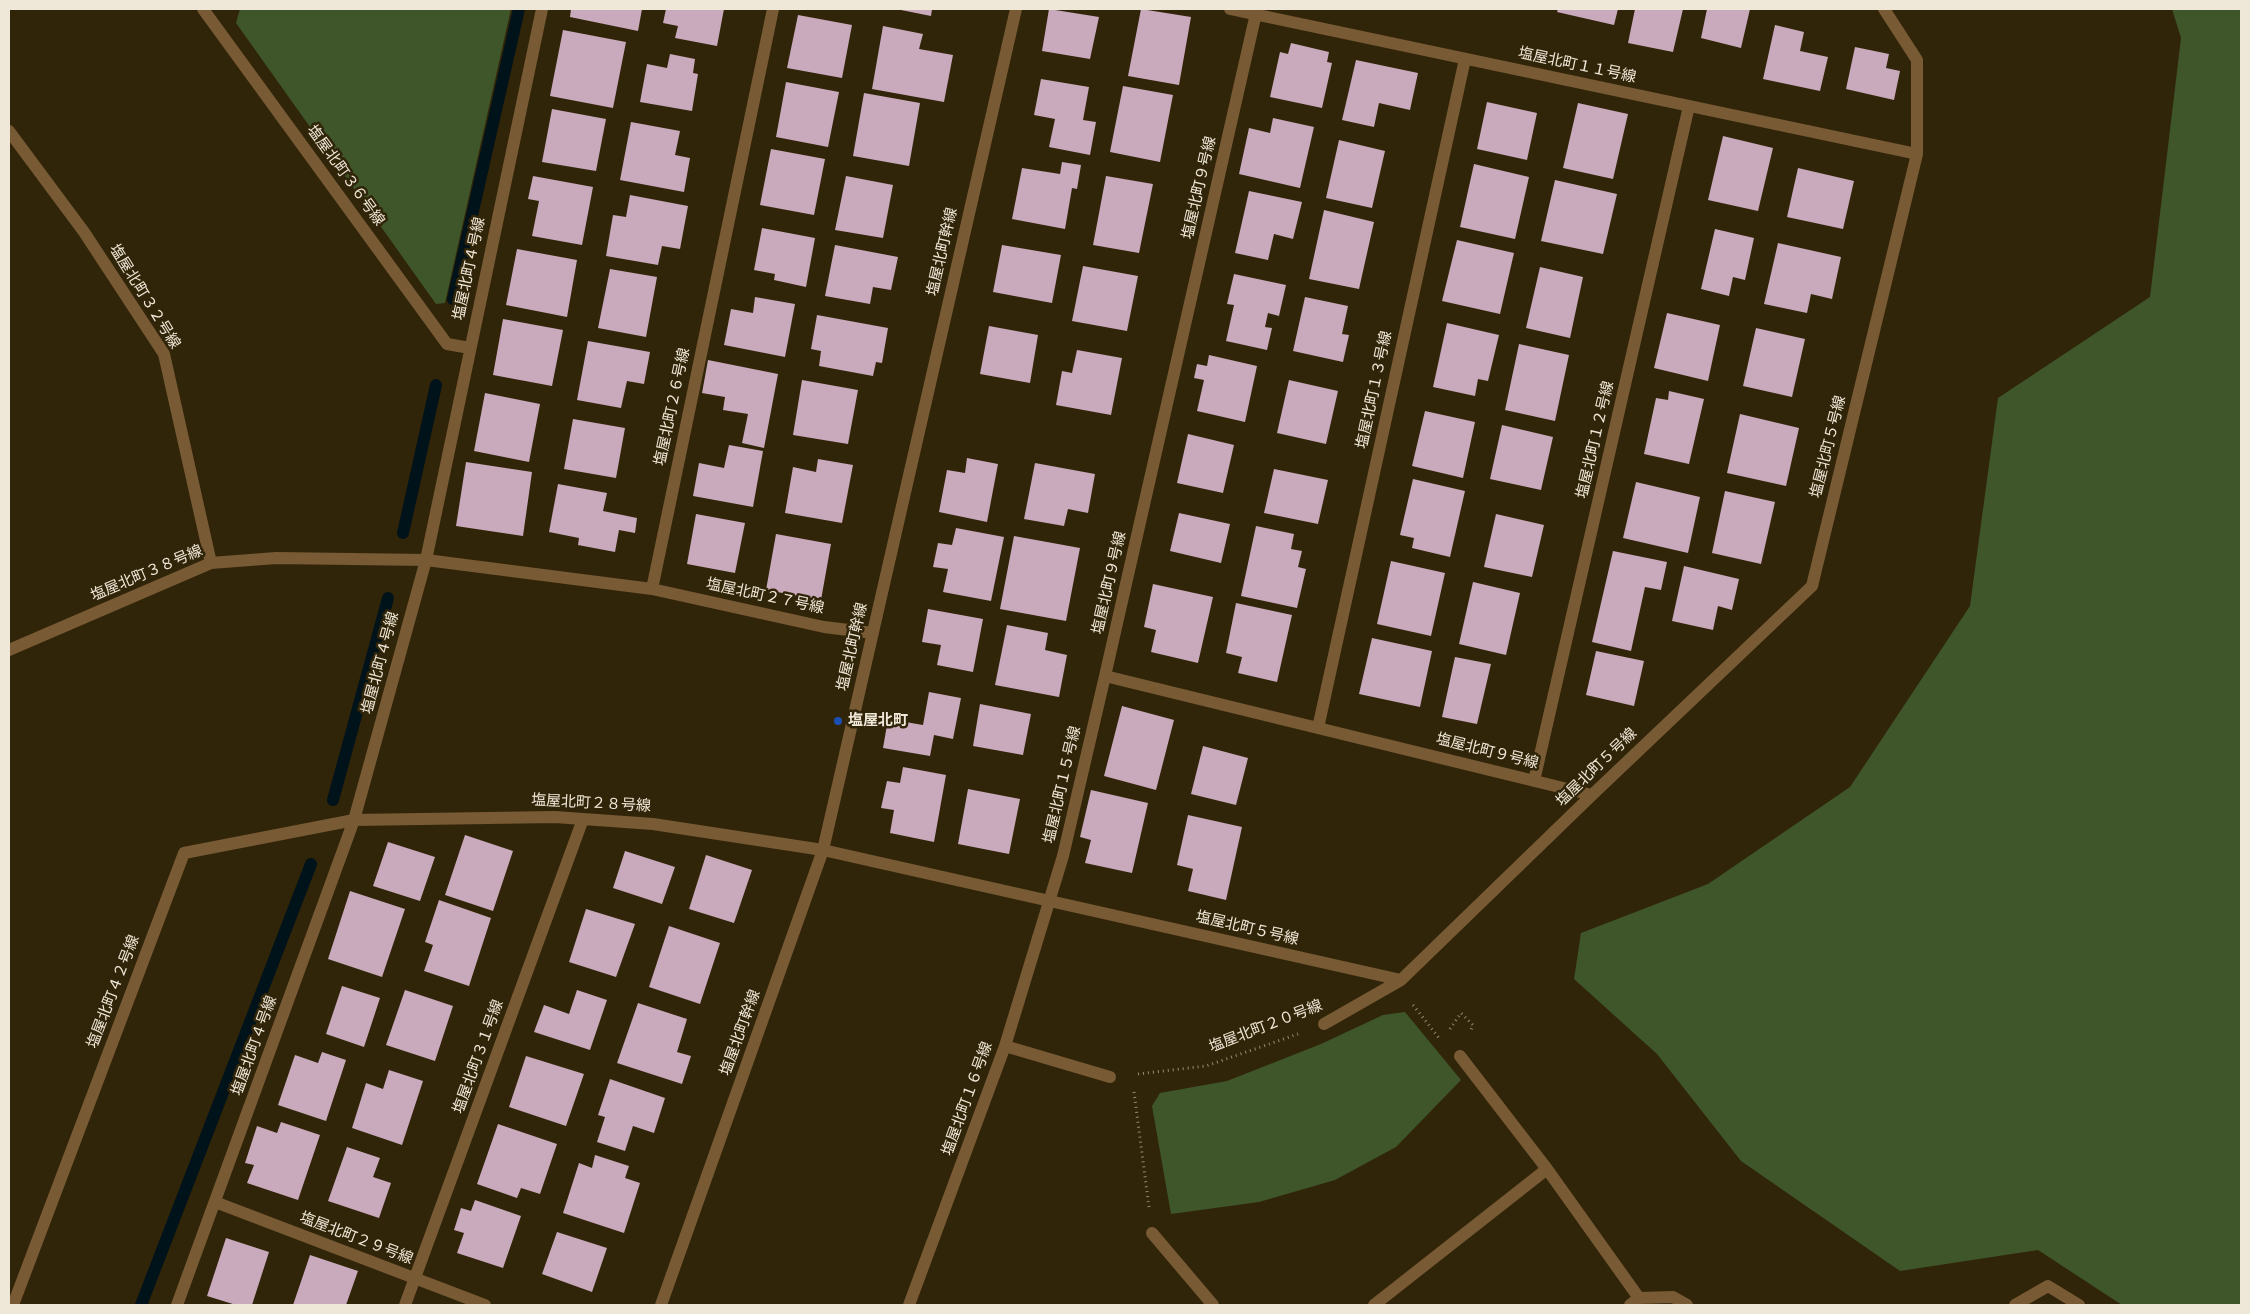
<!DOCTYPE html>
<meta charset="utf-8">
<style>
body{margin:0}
#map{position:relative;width:2250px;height:1314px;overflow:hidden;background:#312509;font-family:"Nunito Sans",sans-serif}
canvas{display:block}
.frame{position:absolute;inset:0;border:10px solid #efe7d7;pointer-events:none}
</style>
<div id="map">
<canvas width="2250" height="1314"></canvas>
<div class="frame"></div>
</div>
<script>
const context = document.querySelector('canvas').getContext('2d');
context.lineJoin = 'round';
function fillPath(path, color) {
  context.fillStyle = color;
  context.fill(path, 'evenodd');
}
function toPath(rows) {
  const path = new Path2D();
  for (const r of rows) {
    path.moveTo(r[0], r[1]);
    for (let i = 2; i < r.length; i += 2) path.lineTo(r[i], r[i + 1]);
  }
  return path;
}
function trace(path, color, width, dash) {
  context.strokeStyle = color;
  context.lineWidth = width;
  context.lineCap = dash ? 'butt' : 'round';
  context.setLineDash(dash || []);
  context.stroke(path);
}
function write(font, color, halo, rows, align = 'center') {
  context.font = font + ' "Nunito Sans","Noto Sans JP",sans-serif';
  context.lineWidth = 5;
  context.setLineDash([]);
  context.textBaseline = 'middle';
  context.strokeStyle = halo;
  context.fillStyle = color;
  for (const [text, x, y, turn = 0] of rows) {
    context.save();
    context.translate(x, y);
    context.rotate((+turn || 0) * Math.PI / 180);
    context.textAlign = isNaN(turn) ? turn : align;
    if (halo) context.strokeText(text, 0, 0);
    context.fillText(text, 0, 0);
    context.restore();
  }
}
const green = toPath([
 [240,9,511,9,445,303,436,304,236,23],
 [2172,9,2241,9,2241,1305,2122,1305,2038,1250,1900,1271,1741,1161,1657,1054,1574,979,1581,933,1708,884,1850,787,1970,606,1998,398,2150,297,2181,38],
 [1405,1012,1461,1080,1396,1147,1335,1180,1259,1202,1171,1214,1152,1106,1160,1093,1227,1081,1321,1044,1383,1015]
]);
const stream = toPath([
 [453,299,519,9],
 [403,533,436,385],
 [333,800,388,598],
 [141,1305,311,864]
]);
const building = toPath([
 [571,9,642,9,638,31,570,17],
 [666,9,724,9,717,46,675,38,678,26,663,23],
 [896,9,932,9,931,16],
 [1049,9,1099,17,1090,59,1042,51],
 [1141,9,1191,17,1179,85,1128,76],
 [1558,9,1618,9,1614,25,1557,12],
 [1635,9,1683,9,1673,52,1628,43],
 [1707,9,1750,9,1741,48,1701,38],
 [798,15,852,25,842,78,787,68],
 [1775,25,1804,32,1800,51,1828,57,1820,91,1763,79],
 [883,26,923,34,919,49,953,55,944,102,872,89],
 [563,30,626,42,613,108,550,96],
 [1291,43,1329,52,1327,62,1332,63,1322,108,1270,97,1280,52,1288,54],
 [1855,47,1889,54,1886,68,1900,71,1894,100,1846,89],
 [670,54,695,59,693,73,698,74,692,111,640,102,647,64,667,68],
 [1356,60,1418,73,1410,110,1379,103,1374,127,1342,120],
 [1041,79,1089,87,1083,120,1096,122,1090,155,1049,147,1055,119,1034,115],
 [786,82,839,92,828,147,776,137],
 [1123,86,1173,95,1160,162,1110,152],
 [864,93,920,103,909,166,853,156],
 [1487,102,1537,113,1527,160,1477,149],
 [1578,103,1628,114,1613,179,1563,168],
 [552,109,606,119,596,171,542,162],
 [1273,118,1314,127,1300,188,1239,174,1249,128,1270,133],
 [631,122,680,131,675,155,690,158,684,192,620,180],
 [1723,136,1773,148,1758,211,1708,200],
 [1339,140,1385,151,1372,208,1326,198],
 [771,149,825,159,814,215,760,205],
 [1062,162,1081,165,1077,189,1072,188,1065,229,1012,219,1022,168,1060,174],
 [1474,164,1529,177,1515,239,1460,227],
 [1798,168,1854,181,1843,229,1787,217],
 [533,176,593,187,582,245,532,236,539,201,528,199],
 [846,176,893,185,883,238,835,230],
 [1106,176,1153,184,1139,253,1093,245],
 [1555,180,1617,194,1603,254,1541,241],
 [1249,191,1302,202,1293,239,1274,234,1268,260,1235,253],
 [630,195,688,206,680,249,662,246,658,265,606,256,613,215,626,217],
 [1324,210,1374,222,1359,289,1309,279],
 [762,228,815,238,806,287,774,280,775,274,754,270],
 [1715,229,1754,238,1745,280,1733,277,1729,296,1701,289],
 [1457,240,1514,253,1500,314,1442,301],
 [1778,243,1841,257,1832,299,1811,294,1807,313,1764,304],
 [835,245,898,257,891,290,873,287,870,304,825,296],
 [1002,245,1061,255,1052,303,993,292],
 [517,249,577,260,567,317,506,305],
 [1083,266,1138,276,1127,331,1072,321],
 [1540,267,1583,277,1570,338,1526,328],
 [610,269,657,277,646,337,598,328],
 [1234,274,1286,285,1279,316,1268,313,1265,327,1272,328,1267,350,1226,341,1234,305,1227,304],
 [755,297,795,304,785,357,724,345,731,309,753,313],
 [1305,297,1348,306,1342,334,1349,335,1343,362,1293,351],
 [1667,313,1720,325,1708,381,1654,368],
 [817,315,888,328,882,363,876,362,873,376,819,366,821,351,811,349],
 [503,319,563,330,552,386,493,375],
 [1447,323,1499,335,1488,381,1478,379,1475,396,1433,387],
 [989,326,1038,335,1030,383,980,374],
 [1756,328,1805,339,1792,397,1743,386],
 [588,341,650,352,644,384,627,381,621,408,577,400],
 [1519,344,1569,355,1555,421,1505,410],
 [1077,350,1122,358,1111,415,1056,405,1062,371,1072,373],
 [1209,355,1257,366,1245,422,1197,411,1204,380,1194,378,1197,364,1207,366],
 [708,360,778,374,764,448,742,443,748,414,723,410,725,397,702,393],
 [802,380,858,390,848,444,793,435],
 [1289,380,1338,391,1326,444,1277,433],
 [1669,391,1704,399,1689,464,1644,454,1656,398,1668,400],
 [485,393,540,404,529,462,474,451],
 [1425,411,1475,422,1463,478,1412,466],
 [1740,414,1799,428,1786,486,1727,473],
 [573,419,625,428,616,478,564,469],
 [1502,425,1553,437,1541,490,1490,479],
 [1188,434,1234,445,1223,493,1177,483],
 [729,445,763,451,753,507,693,496,699,463,724,468],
 [967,458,998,464,987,522,939,512,947,470,965,473],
 [818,459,853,465,842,523,785,513,793,467,816,472],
 [466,462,532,472,523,536,456,526],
 [1035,463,1095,474,1088,513,1068,509,1064,526,1024,519],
 [1274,469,1328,480,1318,524,1264,513],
 [1413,479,1465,491,1450,557,1412,548,1414,538,1400,535],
 [1636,482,1700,497,1688,553,1623,538],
 [558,484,607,493,603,511,637,518,635,533,619,530,615,552,578,545,579,538,549,532],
 [1725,491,1775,502,1761,564,1712,553],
 [1179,513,1230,524,1221,563,1170,551],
 [696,514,745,523,735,573,687,564],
 [1496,514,1544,525,1532,577,1484,567],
 [1256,526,1294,534,1291,549,1302,551,1298,567,1306,569,1297,608,1241,596],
 [956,528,1004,537,991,601,943,592,948,569,933,567,938,543,952,545],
 [776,534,831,544,821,600,766,590],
 [1014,536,1080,548,1066,621,1000,609],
 [1613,551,1667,562,1661,590,1645,587,1631,651,1592,642],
 [1391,561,1445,573,1431,636,1377,624],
 [1684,566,1739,579,1732,610,1718,606,1713,630,1672,621],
 [1473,582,1520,593,1506,655,1459,644],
 [1153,584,1213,597,1198,663,1151,652,1156,630,1144,627],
 [1236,603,1292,615,1277,682,1238,673,1242,657,1226,653],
 [928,609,983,619,973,672,937,665,941,645,922,642],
 [1007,625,1048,633,1045,650,1067,655,1059,697,995,685],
 [1372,638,1432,651,1420,707,1359,694],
 [1596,651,1644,661,1634,706,1586,695],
 [1455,657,1491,664,1477,724,1442,717],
 [929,692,961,698,953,739,934,735,930,756,883,748,888,719,923,725],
 [980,704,1031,714,1023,755,973,746],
 [1122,706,1174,720,1156,790,1104,776],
 [1203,746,1248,758,1236,805,1191,794],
 [903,767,946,775,934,842,890,833,894,810,881,808,887,781,900,783],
 [968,789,1020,799,1009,854,958,844],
 [1091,790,1148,803,1132,873,1085,863,1091,840,1080,837],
 [1188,815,1242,827,1226,900,1188,891,1193,869,1177,865],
 [465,835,513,851,493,911,445,895],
 [388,842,435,857,420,901,373,886],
 [625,851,675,867,662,904,613,888],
 [706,855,752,870,734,923,689,909],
 [350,891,405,909,382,977,328,959],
 [439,900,491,918,469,986,424,971,433,945,425,942],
 [586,909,635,924,616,977,569,962],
 [669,926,720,943,700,1004,649,987],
 [342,986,380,998,364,1047,326,1034],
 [405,990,453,1006,435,1061,386,1045],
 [577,990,607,1000,590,1050,534,1032,544,1005,569,1014],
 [638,1003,687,1019,677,1052,691,1056,682,1084,617,1063],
 [322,1052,346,1060,326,1121,278,1105,295,1055,318,1063],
 [526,1056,584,1074,566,1126,509,1107],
 [389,1070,423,1081,402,1145,352,1128,366,1083,383,1089],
 [610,1079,665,1098,654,1133,633,1126,625,1151,597,1142,605,1117,598,1115],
 [281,1122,320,1135,298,1200,247,1183,254,1165,245,1163,257,1126,277,1133],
 [498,1124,557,1144,540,1194,521,1188,517,1198,477,1184],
 [347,1147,380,1158,373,1177,391,1183,379,1218,328,1201],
 [595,1155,629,1166,625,1178,640,1183,624,1233,563,1213,579,1163,592,1168],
 [475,1200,521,1216,503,1268,457,1253,464,1233,454,1230,461,1208,471,1211],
 [557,1232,607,1248,592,1292,542,1274],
 [226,1238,269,1252,252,1305,236,1305,207,1296],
 [310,1255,358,1271,346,1305,293,1305]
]);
const path = toPath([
 [1413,1005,1439,1038],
 [1450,1029,1461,1013,1473,1025,1471,1030],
 [1138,1074,1206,1066,1298,1034],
 [1134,1092,1149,1207]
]);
const minor = toPath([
 [203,9,447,344,470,348],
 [1230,9,1917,154],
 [1257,9,1105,676,1592,795],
 [9,131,84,232,164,354,211,563],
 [652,589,824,627,873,633],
 [9,650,211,563,276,558,426,560,652,589,773,9],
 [1318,728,1465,59],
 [1534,781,1689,106],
 [1324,1024,1401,980],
 [1005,1046,1110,1077],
 [1460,1056,1547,1169,1639,1298],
 [215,1202,485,1305],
 [1152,1233,1213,1305],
 [13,1305,184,853,354,820,555,817,653,824,823,850,1401,980,1592,795,1812,586,1917,154,1917,60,1884,9],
 [177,1305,354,820,426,560,542,9],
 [405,1305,583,819],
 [661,1305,823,850,1016,9],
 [909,1305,1005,1046,1063,856,1105,676],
 [1374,1305,1547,1169],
 [1630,1305,1639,1298,1673,1297,1687,1305],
 [2015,1305,2048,1286,2079,1305]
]);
const markers = [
 [838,721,5,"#1a4fb4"]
];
const streetNames = [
 ["塩屋北町１１号線",1577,66,12],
 ["塩屋北町３６号線",345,176,54],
 ["塩屋北町９号線",1200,188,-77],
 ["塩屋北町幹線",943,252,-77],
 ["塩屋北町４号線",470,269,-78],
 ["塩屋北町３２号線",144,297,58],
 ["塩屋北町１３号線",1375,390,-78],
 ["塩屋北町２６号線",673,407,-78],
 ["塩屋北町１２号線",1596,440,-77],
 ["塩屋北町５号線",1829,447,-76],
 ["塩屋北町３８号線",147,574,-23],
 ["塩屋北町９号線",1110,583,-77],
 ["塩屋北町２７号線",765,597,12],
 ["塩屋北町幹線",853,647,-77],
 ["塩屋北町４号線",381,663,-75],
 ["塩屋北町９号線",1487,752,14],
 ["塩屋北町５号線",1597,768,-44],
 ["塩屋北町１５号線",1063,785,-77],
 ["塩屋北町２８号線",591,804,3],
 ["塩屋北町５号線",1247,929,13],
 ["塩屋北町４２号線",114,992,-69],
 ["塩屋北町２０号線",1266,1027,-21],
 ["塩屋北町幹線",741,1033,-70],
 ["塩屋北町４号線",255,1046,-70],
 ["塩屋北町３１号線",479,1057,-70],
 ["塩屋北町１６号線",968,1099,-70],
 ["塩屋北町２９号線",356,1239,21]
];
const poiNames = [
 ["塩屋北町",848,721]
];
fillPath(green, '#3e562a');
trace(stream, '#00121a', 12);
fillPath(building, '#c9a9bc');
trace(path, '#938973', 3, [1, 4]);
trace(minor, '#785a35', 12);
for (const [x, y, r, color] of markers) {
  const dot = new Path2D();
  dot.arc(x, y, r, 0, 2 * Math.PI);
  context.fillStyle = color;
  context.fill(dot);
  trace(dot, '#312509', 2);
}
write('15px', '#efe7d7', '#312509', streetNames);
write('bold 15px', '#efe7d7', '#312509', poiNames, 'left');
</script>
